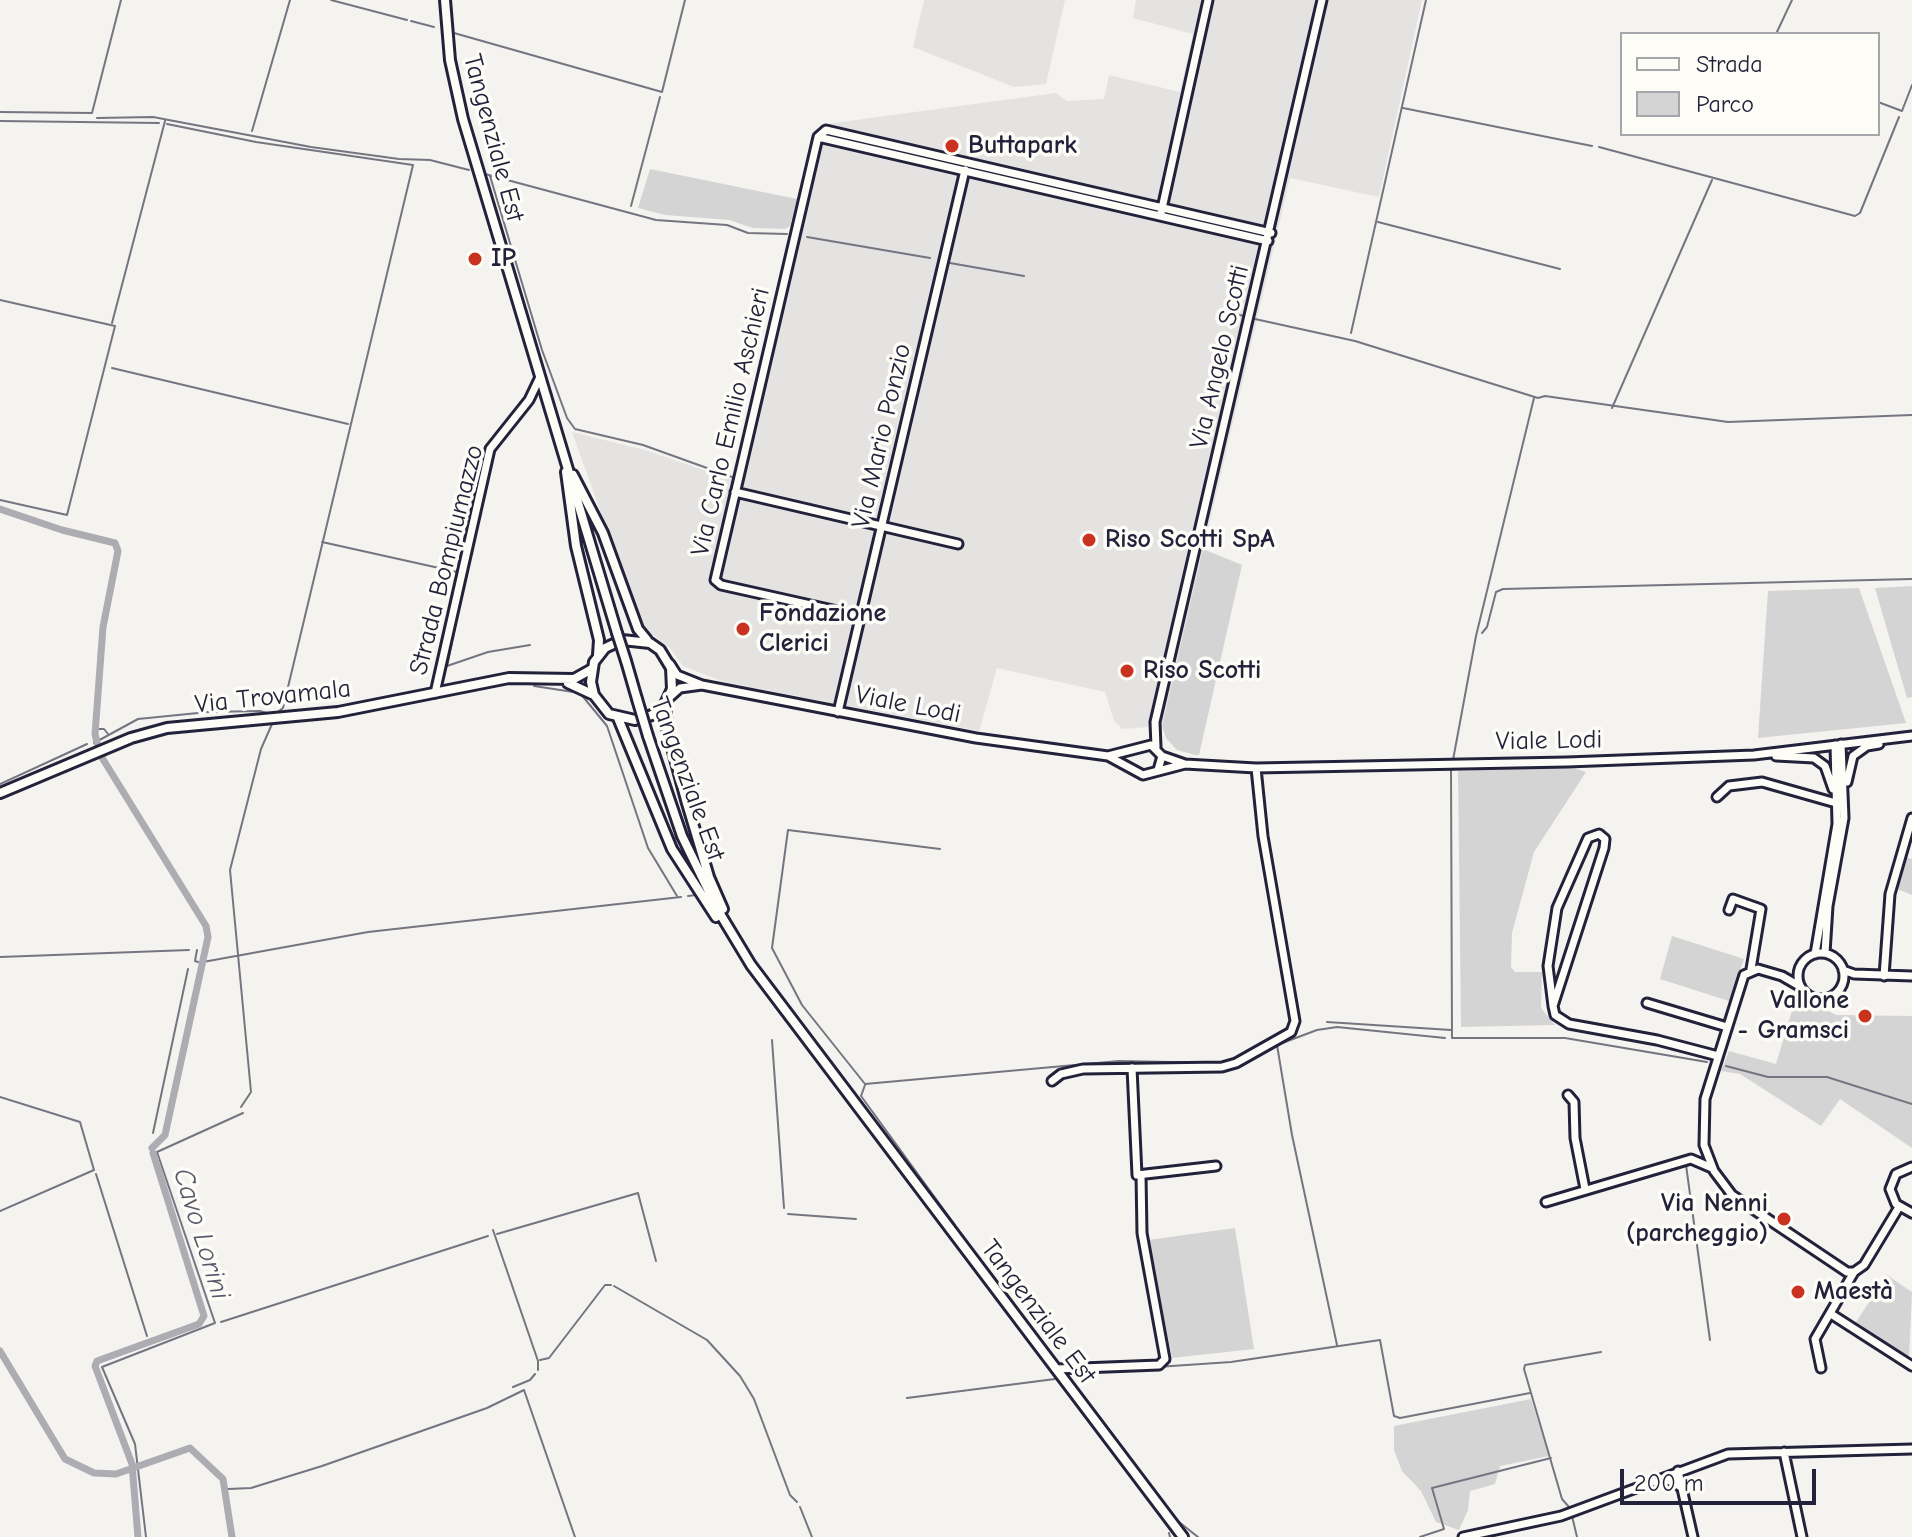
<!DOCTYPE html>
<meta charset="utf-8">
<style>
body{margin:0}
#map{position:relative;width:1912px;height:1537px;overflow:hidden;background:#f4f3ef;font-family:"Comic Neue",sans-serif}
canvas{display:block}
.legend{position:absolute;left:1620px;top:32px;width:260px;height:104px;box-sizing:border-box;background:#fdfcf7;border:2px solid #a5a5ac;margin:0;padding:10px 14px;list-style:none;font-size:24px;color:#22223b}
.legend li{display:flex;align-items:center;gap:16px;height:40px}
.legend b{width:40px;border:2px solid #a5a5ac}
.scale{position:absolute;left:1620px;top:1469px;width:196px;height:36px;box-sizing:border-box;border:4px solid #22223b;border-top:0;padding-left:10px;font-size:24px;line-height:28px;white-space:nowrap;color:#22223b;-webkit-text-stroke:6px #fdfcf7;paint-order:stroke}
</style>
<div id="map">
<canvas width="1912" height="1537"></canvas>
<ul class="legend">
<li><b style="height:10px;background:#fdfcf7"></b>Strada</li>
<li><b style="height:22px;background:#d5d4d5"></b>Parco</li>
</ul>
<div class="scale">200 m</div>
</div>
<script>
const context = document.querySelector('canvas').getContext('2d');
context.lineJoin = 'round';
function fillPath(path, color) {
  context.fillStyle = color;
  context.fill(path, 'evenodd');
}
function toPath(rows) {
  const path = new Path2D();
  for (const r of rows) {
    if (r.length === 3) {
      path.moveTo(r[0] + r[2], r[1]);
      path.arc(r[0], r[1], r[2], 0, 2 * Math.PI);
      continue;
    }
    path.moveTo(r[0], r[1]);
    for (let i = 2; i < r.length; i += 2) path.lineTo(r[i], r[i + 1]);
  }
  return path;
}
function trace(path, color, width, dash) {
  context.strokeStyle = color;
  context.lineWidth = width;
  context.lineCap = dash ? 'butt' : 'round';
  context.setLineDash(dash || []);
  context.stroke(path);
}
function write(font, color, halo, rows, align = 'center') {
  context.font = font + ' "Comic Neue",sans-serif';
  context.lineWidth = 7;
  context.setLineDash([]);
  context.textBaseline = 'middle';
  context.strokeStyle = halo;
  context.fillStyle = color;
  for (const [text, x, y, turn = 0] of rows) {
    context.save();
    context.translate(x, y);
    context.rotate((+turn || 0) * Math.PI / 180);
    context.textAlign = isNaN(turn) ? turn : align;
    if (halo) context.strokeText(text, 0, 0);
    context.fillText(text, 0, 0);
    context.restore();
  }
}
const built = toPath([
 [924,0,1065,0,1046,84,1014,87,913,47],
 [1136,0,1422,0,1379,197,1290,178,1162,726,1122,729,1114,721,1105,692,997,668,979,731,724,682,683,666,670,648,642,627,572,432,645,450,733,480,814,136,826,124,1056,93,1067,101,1104,99,1109,75,1180,92,1193,34,1133,18]
]);
const green = toPath([
 [650,169,797,199,790,226,785,229,753,228,729,220,665,215,638,208],
 [1203,549,1242,565,1199,755,1195,755,1177,750,1166,738,1162,726],
 [1912,586,1912,697,1907,698,1875,588],
 [1859,588,1906,723,1758,738,1768,591],
 [1568,766,1586,772,1534,852,1512,933,1511,967,1515,972,1542,972,1541,1008,1555,1025,1461,1027,1458,771],
 [1905,857,1912,859,1912,895,1897,889],
 [1672,936,1744,959,1729,1001,1660,979],
 [1797,994,1836,1015,1912,1016,1912,1148,1840,1099,1821,1126,1740,1074,1721,1071,1729,1051,1776,1064],
 [1235,1228,1254,1349,1172,1358,1148,1240],
 [1887,1275,1912,1292,1909,1358,1856,1322],
 [1531,1399,1549,1456,1500,1466,1495,1484,1470,1491,1468,1510,1459,1530,1436,1522,1421,1491,1402,1471,1394,1450,1394,1426]
]);
const stream = toPath([
 [331,0,407,20],
 [411,21,434,27],
 [454,33,662,92,685,0],
 [1776,34,1792,0],
 [1878,102,1902,111,1912,85],
 [1403,108,1592,146],
 [0,112,92,113,121,0],
 [97,118,153,117,311,147,399,159,430,160,469,170],
 [0,121,159,123],
 [252,131,290,0],
 [1599,147,1855,216,1860,213,1899,117],
 [485,174,656,220,727,225,748,233,787,234],
 [490,176,542,350,567,418,575,429,643,445,732,477],
 [631,206,660,97],
 [1378,222,1560,269],
 [807,237,930,258],
 [950,263,1024,276],
 [0,300,115,326,67,515,0,500],
 [1222,311,1244,316],
 [1255,319,1355,341,1538,398,1545,396,1728,422,1912,415],
 [112,323,165,121],
 [1351,333,1426,0],
 [112,368,348,424],
 [1612,408,1712,180],
 [322,542,457,572],
 [466,574,447,666,488,652,530,645],
 [1482,633,1487,627,1496,592,1503,589,1912,579],
 [534,686,580,693,607,726,648,848,677,896],
 [95,729,104,729,108,734],
 [94,743,138,719,208,712,260,711,274,715,283,708,413,165,256,142,167,124],
 [1453,760,1476,636,1534,398],
 [1451,768,1452,1038,1565,1038,1707,1062],
 [0,784,87,744],
 [940,849,788,830,772,948,802,1005,865,1084,1119,1061,1223,1063,1242,1056],
 [688,896,696,895],
 [197,950,195,961,198,962],
 [0,957,189,950],
 [203,962,368,932,681,897],
 [1327,1022,1451,1030],
 [772,1040,784,1208],
 [1254,1049,1275,1037],
 [1726,1066,1768,1077,1827,1077,1912,1104],
 [865,1085,861,1096,955,1225],
 [0,1097,80,1122,94,1170,0,1211],
 [241,1107,251,1092,230,870,261,749,272,724],
 [153,1133,188,969],
 [1686,1165,1710,1340],
 [96,1174,147,1336],
 [788,1214,856,1219],
 [493,1230,538,1361,538,1370],
 [497,1234,638,1193,656,1261],
 [614,1286,707,1340,740,1376,754,1399,790,1495,797,1502],
 [221,1322,488,1236],
 [1337,1345,1292,1135,1277,1045,1317,1030,1337,1027,1445,1038],
 [540,1360,549,1358,605,1285,611,1285],
 [1068,1373,1231,1362,1380,1340,1394,1416,1400,1418,1530,1393],
 [513,1387,530,1380,535,1374],
 [907,1398,1055,1379],
 [228,1489,251,1488,322,1466,487,1408,524,1390,575,1537],
 [800,1507,812,1537],
 [1569,1507,1562,1499,1524,1369,1525,1365,1601,1352],
 [1572,1516,1577,1537],
 [1179,1522,1198,1537],
 [1169,1533,1170,1537],
 [146,1537,135,1444,102,1367,215,1323,157,1152,243,1113],
 [1420,1537,1444,1529,1432,1488,1551,1458]
]);
const canal = toPath([
 [0,509,62,530,115,543,118,551,103,627,95,734,98,747],
 [101,756,206,926,208,937,165,1135,152,1148],
 [0,1351,65,1459,94,1473,116,1474,190,1448,223,1479,232,1537],
 [138,1537,132,1464,95,1366,97,1361,199,1324,204,1316,153,1153]
]);
const minor = toPath([
 [818,137,1268,241],
 [1161,213,1208,0],
 [735,492,958,544],
 [860,616,721,585,715,580,818,137,826,130,1271,233],
 [670,664,677,675,702,685,976,738,1108,756,1143,775,1185,764],
 [435,693,490,449,529,400,540,377],
 [670,697,680,688,702,685],
 [838,712,965,170],
 [1156,747,1155,722,1322,0],
 [1108,756,1151,745,1162,756,1158,770],
 [1162,756,1185,764,1256,768,1567,762,1754,755,1912,736],
 [1776,756,1814,758,1825,766,1833,789],
 [1847,782,1853,756,1867,746,1879,744],
 [1717,797,1729,786,1762,782,1836,803],
 [1729,910,1733,899,1761,909,1751,969],
 [1825,953,1828,906,1844,818,1841,744],
 [1821,976,23],
 [1815,954,1837,824,1835,745],
 [1843,970,1854,974,1912,976],
 [1884,976,1890,894,1912,818],
 [1801,987,1782,976,1758,969,1744,975,1705,1099,1704,1145,1714,1171,1732,1195,1847,1272,1854,1272],
 [1647,1003,1727,1027],
 [1553,1006,1604,848,1605,839,1599,834,1588,838,1557,908,1548,966,1553,1006,1555,1015,1569,1024,1657,1040,1718,1056],
 [1132,1068,1137,1175,1216,1166],
 [1052,1081,1061,1074,1083,1069,1222,1067,1236,1063,1291,1032,1295,1021,1263,836,1256,768],
 [1568,1095,1574,1102,1575,1138,1585,1189],
 [1912,1167,1896,1174,1890,1189,1896,1204,1912,1213],
 [1546,1202,1691,1159,1712,1168],
 [1831,1314,1912,1366],
 [1821,1368,1815,1339,1854,1272,1864,1265,1899,1207],
 [1056,1369,1159,1365,1165,1359,1142,1233,1141,1175],
 [1784,1452,1802,1537],
 [1678,1471,1693,1537],
 [1657,1480,1672,1481,1682,1488],
 [1463,1537,1561,1516,1728,1454,1912,1449]
]);
const major = toPath([
 [445,0,450,60,463,119,617,633],
 [566,472,576,546,599,640,598,655],
 [573,475,603,533,638,629,647,640],
 [626,661,637,699],
 [568,683,594,695,609,714,635,720,652,715,665,704,672,689,671,668,660,650,650,643,622,640,605,648,594,662,591,682,594,695],
 [665,704,667,729,686,800,709,877,723,909],
 [618,718,672,849,716,917],
 [648,736,682,836,719,912,751,965,1183,1537],
 [0,793,131,738,167,728,338,712,509,678,574,679,592,669]
]);
const majorBridge = toPath([
 [617,633,626,661],
 [637,699,648,736]
]);
const markers = [
 [952,146,8,"#c8321e"],
 [475,259,8,"#c8321e"],
 [1089,540,8,"#c8321e"],
 [743,629,8,"#c8321e"],
 [1127,671,8,"#c8321e"],
 [1865,1016,8,"#c8321e"],
 [1784,1219,8,"#c8321e"],
 [1798,1292,8,"#c8321e"]
];
const streetNames = [
 ["Tangenziale Est",493,138,75],
 ["Via Angelo Scotti",1220,357,-77],
 ["Via Carlo Emilio Aschieri",731,422,-77],
 ["Via Mario Ponzio",882,436,-77],
 ["Strada Bompiumazzo",447,560,-76],
 ["Via Trovamala",273,697,-6],
 ["Viale Lodi",908,705,11],
 ["Viale Lodi",1549,741,-1],
 ["Tangenziale Est",687,779,70],
 ["Tangenziale Est",1038,1312,53]
];
const poiNames = [
 ["Buttapark",968,146],
 ["IP",491,259],
 ["Riso Scotti SpA",1105,540],
 ["Fondazione",759,614],
 ["Clerici",759,644],
 ["Riso Scotti",1143,671],
 ["Vallone",1849,1001,"right"],
 ["- Gramsci",1849,1031,"right"],
 ["Via Nenni",1768,1204,"right"],
 ["(parcheggio)",1768,1234,"right"],
 ["Maestà",1814,1292]
];
const waterNames = [
 ["Cavo Lorini",201,1234,73]
];
fillPath(built, '#e4e3e2');
fillPath(green, '#d5d4d5');
trace(stream, '#757582', 2);
trace(canal, '#acacb2', 7);
trace(minor, '#22223b', 13);
trace(major, '#22223b', 14);
trace(minor, '#fdfcf7', 7);
trace(major, '#fdfcf7', 8);
trace(majorBridge, '#22223b', 14, []);
trace(majorBridge, '#fdfcf7', 8);
for (const [x, y, r, color] of markers) {
  const dot = new Path2D();
  dot.arc(x, y, r, 0, 2 * Math.PI);
  context.fillStyle = color;
  context.fill(dot);
  trace(dot, '#fdfcf7', 3);
}
write('26px', '#22223b', '#fdfcf7', streetNames);
write('bold 26px', '#22223b', '#fdfcf7', poiNames, 'left');
write('italic 28px', '#59596b', '#fdfcf7', waterNames);
</script>
